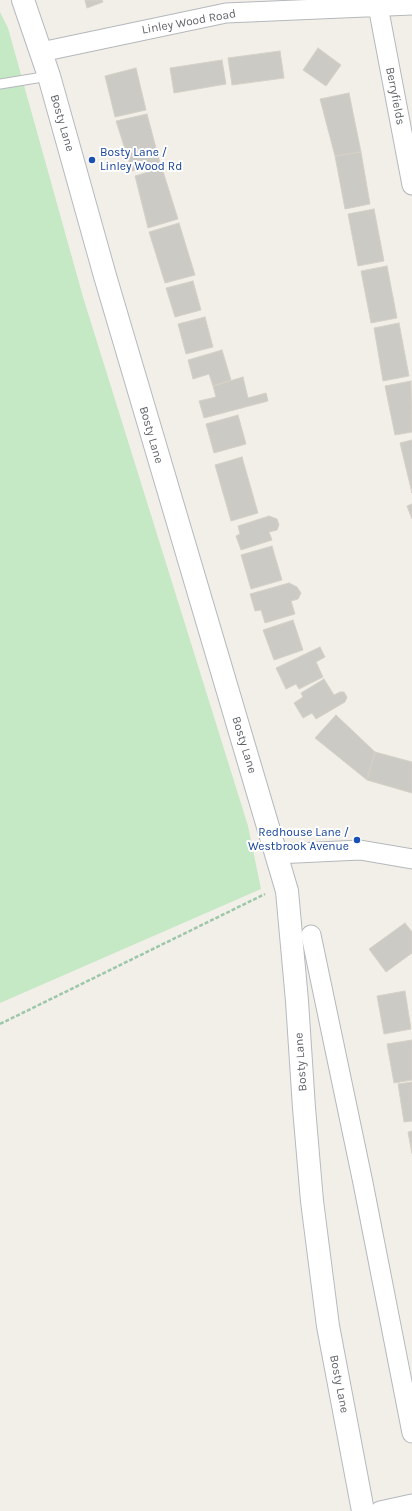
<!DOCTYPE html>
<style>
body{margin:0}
canvas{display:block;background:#f1efe8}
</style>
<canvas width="412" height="1511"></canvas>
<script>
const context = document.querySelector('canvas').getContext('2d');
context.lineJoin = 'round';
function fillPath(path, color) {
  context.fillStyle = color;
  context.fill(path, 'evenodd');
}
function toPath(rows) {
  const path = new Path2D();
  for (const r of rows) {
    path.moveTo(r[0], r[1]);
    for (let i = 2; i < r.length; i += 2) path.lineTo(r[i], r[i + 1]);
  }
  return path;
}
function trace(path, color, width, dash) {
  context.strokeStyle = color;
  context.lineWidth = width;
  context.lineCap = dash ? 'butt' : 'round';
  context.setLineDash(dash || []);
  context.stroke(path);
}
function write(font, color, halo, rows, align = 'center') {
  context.font = font + ' Karla,sans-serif';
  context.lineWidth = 4;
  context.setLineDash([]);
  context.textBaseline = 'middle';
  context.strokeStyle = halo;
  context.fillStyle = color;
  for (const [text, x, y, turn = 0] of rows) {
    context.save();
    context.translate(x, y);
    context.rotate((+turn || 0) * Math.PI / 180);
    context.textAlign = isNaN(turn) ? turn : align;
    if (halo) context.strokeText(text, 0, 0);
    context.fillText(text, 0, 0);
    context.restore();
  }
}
const green = toPath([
 [0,12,8,28,83,297,248,826,261,889,0,1003]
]);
const building = toPath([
 [85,0,102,0,103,2,87,8,85,0],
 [318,48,341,65,326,86,303,70,318,48],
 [280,51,284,78,232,85,228,58,280,51],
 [222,60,226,84,174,93,170,68,222,60],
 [136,68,146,110,115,117,105,76,136,68],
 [349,93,361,152,335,156,320,99,349,93],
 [147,114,160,163,132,171,116,121,147,114],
 [361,152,370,204,345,209,335,156,361,152],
 [162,168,178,219,148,228,135,176,162,168],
 [374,209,384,261,358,266,348,214,374,209],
 [179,223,195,275,165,283,149,232,179,223],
 [387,266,397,318,371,323,361,271,387,266],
 [193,281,201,310,175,317,166,288,193,281],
 [205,317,213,347,186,354,178,324,205,317],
 [399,323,409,376,383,381,374,328,399,323],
 [222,350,231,380,213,386,209,374,193,379,188,360,222,350],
 [243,377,248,398,266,393,268,401,204,418,199,401,216,397,213,386,243,377],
 [411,381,412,432,395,435,385,386,411,381],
 [238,415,246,444,214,453,206,424,238,415],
 [412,440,412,493,400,443,412,440],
 [242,457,258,513,231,521,215,465,242,457],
 [412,504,412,519,407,506,412,504],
 [269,516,277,519,279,525,277,530,269,532,272,540,241,550,236,536,240,534,238,526,269,516],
 [272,546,282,580,251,589,241,555,272,546],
 [289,583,297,587,301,593,298,599,291,601,295,614,265,623,261,610,255,611,250,594,289,583],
 [293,620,303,650,274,660,263,630,293,620],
 [320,647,325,657,316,662,323,677,299,689,296,684,286,689,276,668,320,647],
 [324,679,334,695,340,692,344,692,347,697,345,702,316,719,312,713,303,718,294,703,303,697,301,693,324,679],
 [336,715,375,752,367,780,315,738,336,715],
 [375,752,412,762,412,793,367,780,375,752],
 [405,923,412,932,412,953,386,972,369,949,405,923],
 [405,991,411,1029,384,1034,377,996,405,991],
 [412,1040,412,1080,394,1083,387,1044,412,1040],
 [412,1082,412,1121,404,1122,398,1084,412,1082],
 [412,1131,412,1154,408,1132,412,1131]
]);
const path = toPath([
 [0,1024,265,894]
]);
const lane = toPath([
 [0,84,49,76]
]);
const street = toPath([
 [378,6,412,185],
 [41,52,226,13,412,5],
 [276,854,360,850,412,859],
 [311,935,363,1183,412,1433],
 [380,1511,412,1504]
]);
const secondary = toPath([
 [23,0,49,76,105,276,287,891,297,1001,304,1108,312,1201,328,1326,363,1511]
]);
const markers = [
 [92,160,4,"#1a4fb4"],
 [357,840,4,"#1a4fb4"]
];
const streetNames = [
 ["Linley Wood Road",189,22,-10],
 ["Berryfields",395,96,79],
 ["Bosty Lane",62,123,74],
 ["Bosty Lane",151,435,74],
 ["Bosty Lane",244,745,73],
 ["Bosty Lane",301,1062,-94],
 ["Bosty Lane",339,1384,79]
];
const transitNames = [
 ["Bosty Lane /",100,153],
 ["Linley Wood Rd",100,167],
 ["Redhouse Lane /",349,833,"right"],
 ["Westbrook Avenue",349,847,"right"]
];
fillPath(green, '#c5e8c5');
fillPath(building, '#cccac5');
trace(building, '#d6d1c6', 1);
trace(lane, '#b5b8bc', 11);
trace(street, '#b5b8bc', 21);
trace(secondary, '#b6babf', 24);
trace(path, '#9cc7a9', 2.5, [4, 2]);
trace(lane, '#fff', 9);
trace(street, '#fff', 19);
trace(secondary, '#fff', 22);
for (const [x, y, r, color] of markers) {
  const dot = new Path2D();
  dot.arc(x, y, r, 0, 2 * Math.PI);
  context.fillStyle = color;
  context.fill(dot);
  trace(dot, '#fff', 1.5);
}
write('12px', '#5f6368', '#fff', streetNames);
write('12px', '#164399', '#fff', transitNames, 'left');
</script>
